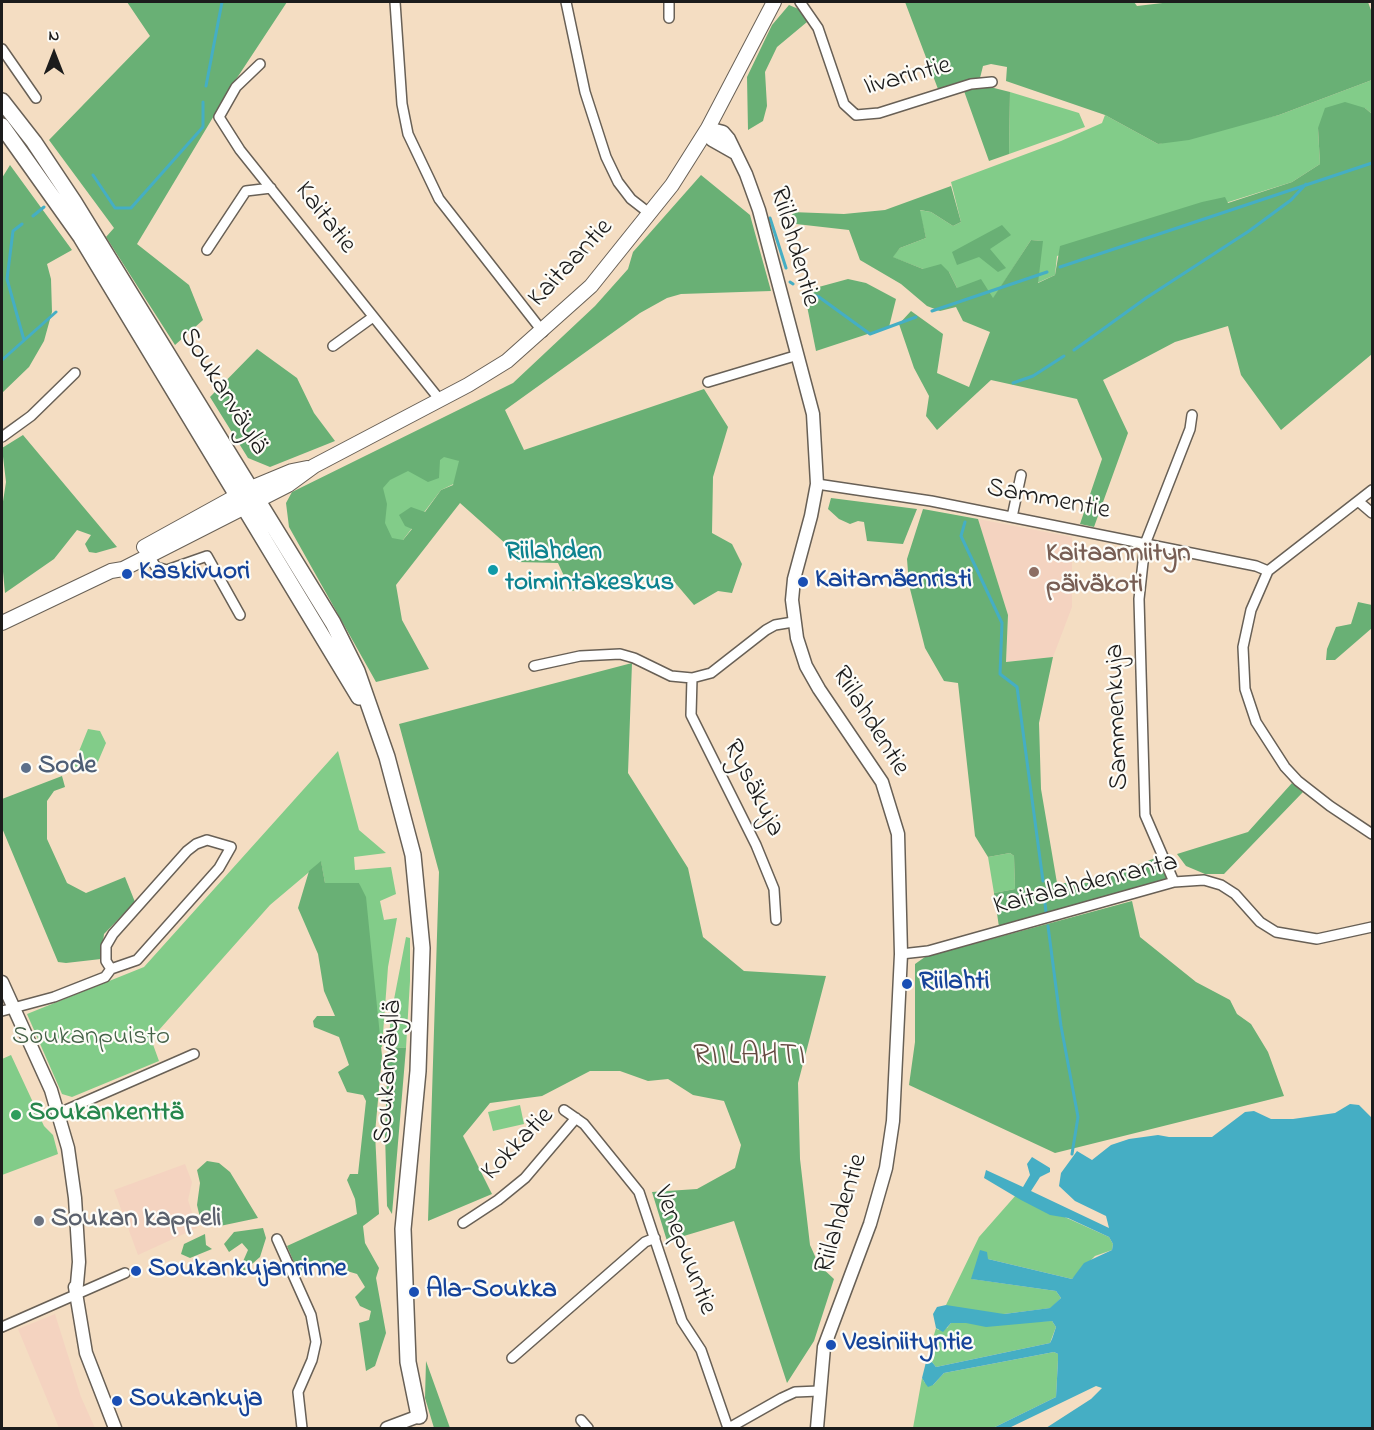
<!DOCTYPE html>
<meta charset="utf-8">
<style>
body{margin:0}
#map{position:relative;width:1374px;height:1430px;overflow:hidden;background:#f4ddc2;font-family:"Indie Flower",sans-serif}
canvas{display:block}
.frame{position:absolute;inset:0;border:3px solid #1c1c1c;pointer-events:none}
.north{position:absolute;left:24px;top:24px;width:60px;height:60px;-webkit-text-stroke:4px #fdfcf7;paint-order:stroke;rotate:0deg;font-size:16px;font-weight:700;line-height:24px;text-align:center;color:#1c1c1c}
.north::after{content:'';display:block;margin:auto;width:21px;height:27px;background:#1c1c1c;clip-path:polygon(50% 0,100% 100%,50% 72%,0 100%)}
</style>
<div id="map">
<canvas width="1374" height="1430"></canvas>
<div class="frame"></div>
<div class="north">N</div>
</div>
<script>
const context = document.querySelector('canvas').getContext('2d');
context.lineJoin = 'round';
function fillPath(path, color) {
  context.fillStyle = color;
  context.fill(path, 'evenodd');
}
function toPath(rows) {
  const path = new Path2D();
  for (const r of rows) {
    path.moveTo(r[0], r[1]);
    for (let i = 2; i < r.length; i += 2) path.lineTo(r[i], r[i + 1]);
  }
  return path;
}
function trace(path, color, width, dash) {
  context.strokeStyle = color;
  context.lineWidth = width;
  context.lineCap = dash ? 'butt' : 'round';
  context.setLineDash(dash || []);
  context.stroke(path);
}
function write(font, color, halo, rows, align = 'center') {
  context.font = font + ' "Indie Flower",sans-serif';
  context.lineWidth = 4.5;
  context.setLineDash([]);
  context.textBaseline = 'middle';
  context.strokeStyle = halo;
  context.fillStyle = color;
  for (const [text, x, y, turn = 0] of rows) {
    context.save();
    context.translate(x, y);
    context.rotate((+turn || 0) * Math.PI / 180);
    context.textAlign = isNaN(turn) ? turn : align;
    if (halo) context.strokeText(text, 0, 0);
    context.fillText(text, 0, 0);
    context.restore();
  }
}
const built = toPath([
 [978,519,1072,537,1072,607,1053,657,1006,662,1008,615],
 [185,1164,192,1182,188,1200,197,1228,138,1255,114,1190],
 [55,1314,81,1397,95,1428,59,1428,18,1329]
]);
const green = toPath([
 [1372,80,1372,114,1365,108,1318,128,1320,164,1292,182,1057,256,1055,275,1037,283,1042,241,1031,240,993,299,957,288,949,272,923,269,892,257,900,248,926,238,919,210,931,212,953,226,961,222,951,182,1061,141,1102,123,1105,115,1158,144,1279,115],
 [1010,92,1079,113,1085,127,1009,154],
 [442,421,466,478,441,490,393,553,363,480],
 [88,729,100,731,106,743,94,771,73,766],
 [338,751,359,830,386,853,354,857,355,870,391,867,396,894,380,901,384,920,397,918,388,967,382,1047,379,1047,359,883,325,883,321,862,270,905,151,1039,159,1061,72,1097,62,1094,27,1014,144,967],
 [1010,853,1014,856,1015,889,994,893,988,857],
 [406,937,410,938,410,981,406,1048,388,1047,391,1015],
 [11,1055,44,1126,53,1135,58,1154,2,1175,2,1059],
 [520,1105,524,1124,493,1131,488,1112],
 [1016,1195,1109,1237,1113,1244,1112,1250,1095,1256,1072,1279,988,1259,972,1279,1056,1291,1061,1298,1051,1308,1004,1314,953,1314,946,1305,979,1237],
 [1052,1321,1056,1327,1050,1343,936,1367,932,1362,926,1362,936,1328,938,1330,947,1328,951,1323],
 [1054,1352,1058,1354,1058,1360,1056,1397,993,1428,913,1428,922,1378,925,1383,933,1385,944,1373]
]);
const forest = toPath([
 [127,2,287,2,233,84,137,244,189,285,203,320,175,345,106,237,114,228,49,140,150,36],
 [905,2,1134,2,1137,6,1171,2,1368,2,1372,13,1372,80,1279,115,1189,140,1158,144,1105,115,1006,81,1007,67,991,64,983,66,980,78,938,89],
 [789,5,801,10,807,22,777,47,765,72,767,106,763,121,748,130,747,77,772,25],
 [986,86,1010,92,1009,154,989,161,964,91],
 [1345,102,1365,108,1372,114,1372,354,1281,430,1241,375,1228,326,1175,342,1103,380,1128,433,1094,527,1080,524,1102,459,1077,399,991,380,937,430,926,416,929,396,914,368,899,324,911,311,943,334,937,373,969,387,990,332,963,321,956,307,940,311,927,306,901,284,860,260,849,230,796,224,791,212,844,214,885,210,951,186,961,222,953,226,931,212,920,210,926,238,900,248,893,257,923,269,941,264,949,272,957,288,981,279,993,298,1031,240,1043,241,1038,283,1055,275,1060,246,1202,202,1225,197,1228,203,1292,182,1320,164,1318,128,1325,108],
 [10,165,72,250,47,264,51,279,52,312,44,341,29,367,2,393,2,178],
 [701,175,750,215,771,291,681,294,667,298,640,313,505,410,524,450,704,389,728,427,713,477,712,533,732,544,742,564,732,593,718,591,694,605,671,578,571,591,558,563,517,562,515,552,460,503,396,585,402,620,429,669,376,682,289,527,286,503,292,492,513,383,595,306,628,269,633,252],
 [444,457,459,461,453,485,441,490,425,512,411,507,399,515,405,526,412,529,403,540,392,538,385,523,387,504,383,488,390,480,408,471,428,482,439,478,440,460],
 [1002,225,1011,235,990,249,1006,268,998,272,979,257,957,265,952,252],
 [848,279,866,283,896,299,889,327,816,351,804,291],
 [257,349,297,378,314,413,335,441,270,467,248,458,210,397],
 [23,435,117,547,96,553,89,552,85,544,91,535,77,530,54,559,5,593,2,561,2,508,6,482,2,448],
 [831,498,917,509,903,544,867,541,864,522,858,521,850,524,839,519,828,509],
 [923,509,978,519,1008,615,1006,662,1053,657,1039,723,1041,789,1057,883,1094,883,1155,858,1170,879,999,927,994,893,1015,889,1014,856,1010,853,988,857,975,836,958,683,944,681,925,648,909,585,907,559],
 [1358,602,1372,605,1372,628,1335,660,1326,660,1327,649,1336,627,1351,624],
 [632,663,628,773,688,868,703,937,744,971,826,976,798,1083,800,1159,810,1245,819,1265,834,1279,814,1341,787,1383,734,1221,667,1241,652,1192,697,1189,735,1168,741,1145,724,1101,693,1095,668,1079,648,1081,620,1071,590,1071,542,1096,490,1103,463,1136,492,1194,428,1221,439,872,399,724],
 [62,776,65,787,54,791,47,801,47,839,67,883,86,893,125,877,135,902,104,934,101,959,66,963,58,962,2,828,2,799],
 [1292,783,1303,792,1224,874,1205,874,1186,866,1177,854,1248,832],
 [321,861,325,883,359,883,366,897,382,1056,375,1133,379,1214,363,1226,365,1243,379,1268,376,1278,386,1333,375,1366,366,1371,359,1323,369,1320,371,1311,360,1306,355,1297,365,1287,357,1274,320,1263,298,1272,287,1246,357,1214,355,1199,347,1180,350,1174,358,1174,366,1101,363,1095,347,1092,338,1072,349,1065,339,1037,314,1027,313,1021,317,1016,335,1016,324,991,318,954,298,908,309,871],
 [1132,901,1140,937,1196,982,1230,1000,1237,1014,1251,1024,1268,1052,1284,1096,1055,1153,909,1085,915,1042,915,964,925,957],
 [388,1047,406,1048,392,1214,387,1206,385,1133],
 [207,1161,219,1163,230,1172,258,1218,220,1226,202,1226,197,1205,200,1183,197,1170],
 [263,1228,266,1238,260,1257,244,1271,241,1266,248,1250,242,1243,229,1252,224,1244,234,1232],
 [205,1234,206,1245,212,1249,190,1258,181,1254,184,1244],
 [426,1361,450,1428,434,1428,425,1398]
]);
const water = toPath([
 [1350,1104,1359,1105,1372,1118,1372,1428,1046,1428,1091,1399,1102,1388,1096,1386,1009,1428,993,1428,1056,1397,1058,1360,1058,1354,1054,1352,944,1373,933,1385,928,1387,925,1383,922,1378,926,1362,932,1362,936,1367,1050,1343,1052,1339,1056,1327,1052,1321,986,1327,966,1323,951,1323,943,1332,936,1328,933,1314,937,1307,946,1305,1004,1314,1050,1308,1061,1298,1056,1291,971,1279,980,1250,987,1252,988,1259,1072,1279,1084,1263,1112,1250,1113,1244,1109,1237,1068,1218,1050,1215,1021,1200,984,1178,986,1170,1023,1187,1030,1175,1027,1164,1032,1157,1050,1168,1050,1172,1040,1177,1031,1191,1109,1228,1106,1216,1075,1201,1059,1186,1061,1173,1077,1151,1092,1160,1111,1145,1129,1139,1158,1135,1169,1137,1212,1137,1245,1112,1254,1111,1271,1119,1293,1119,1335,1113]
]);
const stream = toPath([
 [206,86,222,2],
 [93,175,115,208,131,208,203,127,203,102],
 [33,216,44,207],
 [770,218,786,268],
 [22,224,13,231,7,279,24,340],
 [1060,267,1372,163],
 [790,282,793,284],
 [804,292,819,297,870,334,916,317],
 [932,311,1047,272],
 [1074,350,1146,298,1249,231,1291,200,1306,184],
 [2,360,56,312],
 [1013,383,1033,376,1064,356],
 [965,522,961,536,1002,623,1000,674,1017,687,1043,881],
 [1044,895,1046,912],
 [1048,926,1061,1026,1078,1117,1072,1154]
]);
const minor = toPath([
 [395,2,402,104,408,134,439,199,543,332],
 [566,2,585,92,606,157,618,182,631,199,649,213],
 [800,2,818,28,844,104,856,115,879,113,971,84,992,82],
 [669,18,669,2],
 [2,49,36,98],
 [260,64,236,87,219,117,240,150,440,400],
 [207,250,246,191,271,188],
 [333,346,373,317],
 [708,382,798,355],
 [2,437,31,416,75,373],
 [817,484,931,501,1256,566,1268,571],
 [1372,490,1268,571,1251,610,1243,647,1245,689,1256,722,1285,767,1298,781,1330,806,1372,834],
 [1358,501,1372,513],
 [1012,517,1021,475],
 [147,553,156,567,167,570,207,556,240,615],
 [534,666,580,656,620,654,634,658,671,676,692,678,711,673,766,630,775,625,793,622],
 [692,678,691,715,756,845,774,889,776,920],
 [1174,882,1145,815,1139,599,1145,544,1190,429,1192,415],
 [901,954,928,951,1174,882,1204,880,1221,885,1235,894,1260,922,1276,932,1317,939,1372,927],
 [2,1011,54,997,105,977,111,969,137,960,219,868,231,847,207,840,196,844,187,851,113,934,106,946,106,961,111,969],
 [564,1110,584,1124,639,1192,682,1321,701,1350,728,1428],
 [59,1113,194,1054],
 [463,1223,498,1200,525,1178,576,1118],
 [277,1239,311,1315,316,1342,312,1360,298,1392,302,1428],
 [2,1327,125,1273],
 [512,1358,645,1242,655,1238],
 [581,1420,588,1428],
 [729,1428,782,1398,795,1392,819,1391]
]);
const tertiary = toPath([
 [735,153,712,140,708,128,723,132,729,139,746,174,759,210,813,414,817,484,811,516,794,579,792,600,797,638,806,666,819,689,882,782,898,834,901,954,893,1121,886,1168,870,1224,824,1347,817,1428],
 [2,982,51,1090,68,1148,75,1198,79,1262,76,1295],
 [75,1287,86,1353,115,1428],
 [387,1428,419,1416]
]);
const secondary = toPath([
 [144,547,251,488,292,471,307,468],
 [2,623,111,571,123,569,288,485,314,466,468,385,507,361,591,286,672,185,708,128,774,2]
]);
const primary = toPath([
 [2,101,34,142,74,202,333,623,357,671,387,757,413,855,422,948,418,1071,403,1229,408,1362,419,1416],
 [2,126,81,237,359,697]
]);
const markers = [
 [493,570,6,"#0f9aa8"],
 [1034,572,6,"#8d6e63"],
 [127,574,6,"#1a4fb4"],
 [803,582,6,"#1a4fb4"],
 [26,768,6,"#5c6f8a"],
 [907,984,6,"#1a4fb4"],
 [16,1115,6,"#2e9e5b"],
 [39,1221,6,"#6b7280"],
 [136,1271,6,"#1a4fb4"],
 [414,1292,6,"#1a4fb4"],
 [831,1345,6,"#1a4fb4"],
 [117,1401,6,"#1a4fb4"]
];
const streetNames = [
 ["Iivarintie",908,78,-15],
 ["Kaitatie",324,219,52],
 ["Riilahdentie",793,247,74],
 ["Kaitaantie",572,264,-47],
 ["Soukanväylä",222,392,58],
 ["Sammentie",1048,501,11],
 ["Sammenkuja",1119,717,-92],
 ["Riilahdentie",869,722,58],
 ["Rysäkuja",752,789,63],
 ["Kaitalahdenranta",1086,886,-14],
 ["Soukanväylä",390,1072,-86],
 ["Kokkatie",519,1145,-46],
 ["Riilahdentie",843,1214,-73],
 ["Venepuuntie",683,1251,69]
];
const cultureNames = [
 ["Riilahden",505,554],
 ["toimintakeskus",505,585]
];
const educationNames = [
 ["Kaitaanniityn",1046,556],
 ["päiväkoti",1046,587]
];
const transitNames = [
 ["Kaskivuori",139,574],
 ["Kaitamäenristi",815,582],
 ["Riilahti",919,984],
 ["Soukankujanrinne",148,1271],
 ["Ala-Soukka",426,1292],
 ["Vesiniityntie",843,1345],
 ["Soukankuja",129,1401]
];
const serviceNames = [
 ["Sode",38,768]
];
const parkNames = [
 ["Soukanpuisto",91,1039]
];
const leisureNames = [
 ["Soukankenttä",28,1115]
];
const worshipNames = [
 ["Soukan kappeli",51,1221]
];
const quarterNames = [
 ["RIILAHTI",750,1058]
];
fillPath(built, '#f4d3c0');
fillPath(green, '#82cc89');
fillPath(forest, '#69b075');
fillPath(water, '#45aec4');
trace(stream, '#45aec4', 3);
trace(minor, '#686056', 12);
trace(tertiary, '#686056', 15);
trace(secondary, '#686056', 16);
trace(primary, '#686056', 18);
trace(minor, '#fff', 9);
trace(tertiary, '#fff', 12);
trace(secondary, '#fff', 14);
trace(primary, '#fff', 15);
for (const [x, y, r, color] of markers) {
  const dot = new Path2D();
  dot.arc(x, y, r, 0, 2 * Math.PI);
  context.fillStyle = color;
  context.fill(dot);
  trace(dot, '#fdfcf7', 2);
}
write('27px', '#1c1c1c', '#fdfcf7', streetNames);
write('bold 27px', '#0d838f', '#fdfcf7', cultureNames, 'left');
write('bold 27px', '#785e54', '#fdfcf7', educationNames, 'left');
write('bold 27px', '#164399', '#fdfcf7', transitNames, 'left');
write('bold 27px', '#4e5e75', '#fdfcf7', serviceNames, 'left');
write('27px', '#456248', '#fdfcf7', parkNames);
write('bold 27px', '#27864d', '#fdfcf7', leisureNames, 'left');
write('bold 27px', '#5b616d', '#fdfcf7', worshipNames, 'left');
context.letterSpacing = '1.5px';
write('30px', '#664a42', '#fdfcf7', quarterNames);
context.letterSpacing = '0px';
</script>
